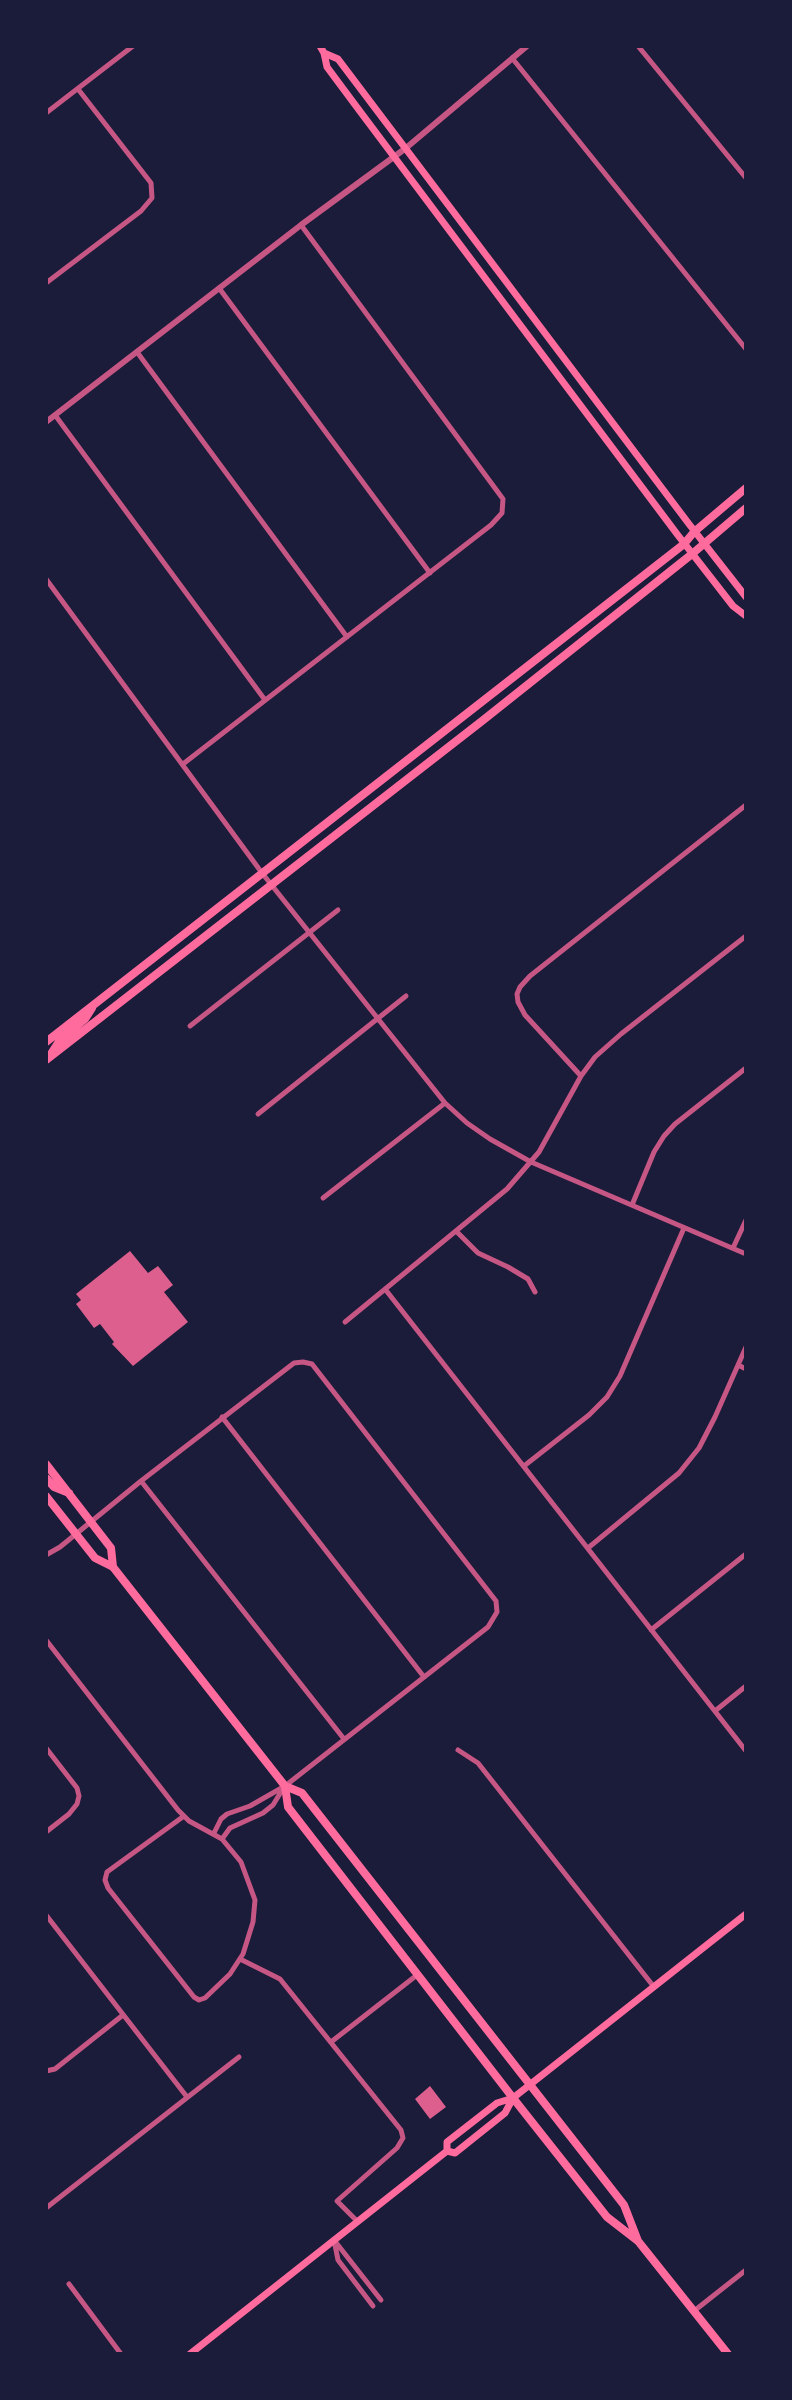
<!DOCTYPE html>
<style>
body{margin:0}
#map{position:relative;width:792px;height:2400px;overflow:hidden;background:#1b1b3a;font-family:"Fira Sans Condensed",sans-serif}
canvas{display:block}
.frame{position:absolute;inset:0;border:48px solid #1b1b3a;pointer-events:none}
</style>
<div id="map">
<canvas width="792" height="2400"></canvas>
<div class="frame"></div>
</div>
<script>
const context = document.querySelector('canvas').getContext('2d');
context.lineJoin = 'round';
function fillPath(path, color) {
  context.fillStyle = color;
  context.fill(path, 'evenodd');
}
function toPath(rows) {
  const path = new Path2D();
  for (const r of rows) {
    path.moveTo(r[0], r[1]);
    for (let i = 2; i < r.length; i += 2) path.lineTo(r[i], r[i + 1]);
  }
  return path;
}
function trace(path, color, width, dash) {
  context.strokeStyle = color;
  context.lineWidth = width;
  context.lineCap = dash ? 'butt' : 'round';
  context.setLineDash(dash || []);
  context.stroke(path);
}
const building = toPath([
 [130,1251,148,1273,158,1266,173,1285,164,1292,188,1322,133,1366,112,1344,114,1342,100,1324,94,1328,76,1304,81,1300,76,1294],
 [430,2086,446,2107,430,2119,415,2099]
]);
const minor = toPath([
 [638,46,746,178],
 [512,58,746,349],
 [46,113,133,46],
 [46,283,141,211,152,198,151,183,78,89],
 [219,288,430,573],
 [137,352,347,637],
 [55,415,265,700],
 [46,579,262,873,445,1103,467,1123,490,1139,531,1162,746,1254],
 [183,764,491,525,502,513,503,499,301,225],
 [190,1026,338,910],
 [581,1076,525,1015,518,1002,517,994,520,987,530,976,746,805],
 [258,1114,406,996],
 [323,1198,445,1103],
 [632,1205,654,1152,664,1136,675,1124,746,1068],
 [457,1232,478,1253,508,1267,528,1279,535,1292],
 [733,1248,746,1220],
 [385,1289,746,1751],
 [345,1322,507,1189,539,1152,581,1076,595,1057,621,1034,746,936],
 [738,1365,746,1369],
 [222,1417,424,1677],
 [524,1466,589,1415,607,1397,620,1376,684,1228],
 [141,1481,344,1739],
 [588,1548,679,1473,699,1448,715,1417,746,1347],
 [46,1555,60,1547,141,1481,294,1363,303,1362,312,1364,496,1601,497,1612,488,1627,285,1786,250,1806,227,1814,221,1819,214,1833],
 [651,1630,746,1554],
 [46,1640,178,1810,189,1821,222,1839,241,1862,255,1900,253,1922,243,1954,230,1974,205,1998,199,2000,194,1997,108,1888,105,1880,107,1872,184,1816],
 [715,1711,746,1686],
 [46,1748,77,1788,79,1796,77,1804,69,1814,46,1832],
 [458,1750,478,1763,654,1987],
 [222,1839,230,1828,263,1813,273,1805,284,1787],
 [46,1915,187,2097],
 [240,1959,280,1979,401,2130,403,2138,397,2148,337,2201,357,2221],
 [331,2042,417,1975],
 [46,2071,55,2069,123,2015],
 [46,2208,239,2057],
 [69,2284,121,2354],
 [373,2306,338,2260,334,2240,381,2300],
 [694,2311,746,2270]
]);
const tertiary = toPath([
 [46,422,301,225,406,148,527,46]
]);
const secondary = toPath([
 [320,46,324,53,327,67,356,106,677,534,733,606,746,616],
 [324,53,338,59,689,524,746,597],
 [447,2151,447,2142,497,2103,513,2098,746,1914],
 [447,2151,455,2153,505,2113,513,2098],
 [190,2354,447,2151]
]);
const primary = toPath([
 [46,1042,684,544,694,532,746,488],
 [51,1054,60,1040,85,1019,92,1008],
 [46,1060,482,721,692,554,746,508],
 [46,1464,111,1548,113,1567],
 [46,1478,54,1487,69,1493],
 [46,1496,95,1558,113,1567,285,1786,302,1793,624,2205,638,2241],
 [285,1786,288,1807,513,2098,607,2217,638,2241,728,2354]
]);
fillPath(building, '#dd5f8e');
trace(minor, '#c65784', 5);
trace(tertiary, '#c65784', 6);
trace(secondary, '#ff6b9d', 7);
trace(primary, '#ff6b9d', 8);
</script>
